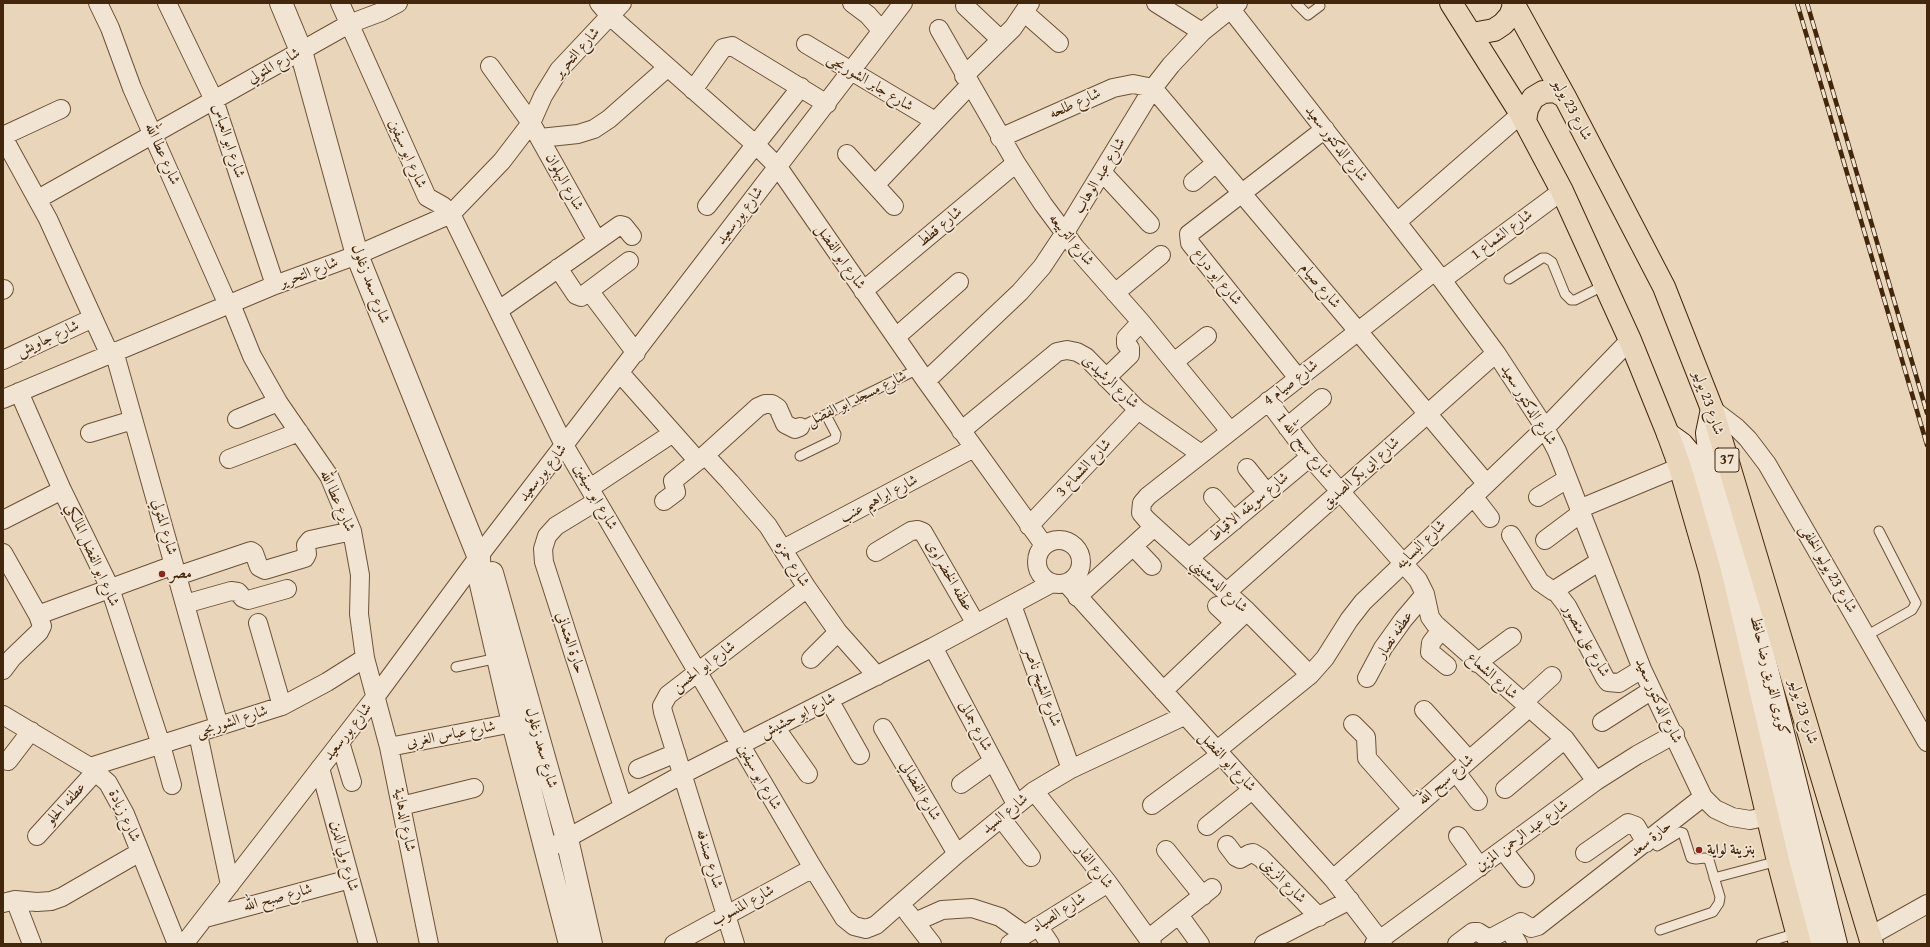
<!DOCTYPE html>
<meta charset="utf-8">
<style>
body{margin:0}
#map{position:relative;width:1930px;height:947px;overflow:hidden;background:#e9d5b9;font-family:"Gentium Book Plus",serif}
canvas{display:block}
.frame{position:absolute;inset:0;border:4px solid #43270c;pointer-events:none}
</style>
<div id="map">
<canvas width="1930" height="947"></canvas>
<div class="frame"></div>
</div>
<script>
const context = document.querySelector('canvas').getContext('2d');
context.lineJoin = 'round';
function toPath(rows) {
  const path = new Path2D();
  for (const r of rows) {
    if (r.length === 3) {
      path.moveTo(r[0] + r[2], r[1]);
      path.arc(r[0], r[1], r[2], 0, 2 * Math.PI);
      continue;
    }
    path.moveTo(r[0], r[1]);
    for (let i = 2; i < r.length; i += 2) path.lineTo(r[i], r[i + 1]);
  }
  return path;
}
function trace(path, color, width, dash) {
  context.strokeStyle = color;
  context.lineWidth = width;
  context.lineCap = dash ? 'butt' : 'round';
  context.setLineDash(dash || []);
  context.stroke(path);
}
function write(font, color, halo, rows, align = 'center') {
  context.font = font + ' "Gentium Book Plus",Amiri,serif';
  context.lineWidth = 3.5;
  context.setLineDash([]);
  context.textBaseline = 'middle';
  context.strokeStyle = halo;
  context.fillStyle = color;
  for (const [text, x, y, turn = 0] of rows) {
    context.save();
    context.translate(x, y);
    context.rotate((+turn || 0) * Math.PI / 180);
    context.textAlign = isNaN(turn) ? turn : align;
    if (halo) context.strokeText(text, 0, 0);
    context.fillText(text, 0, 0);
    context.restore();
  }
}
const service = toPath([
 [1296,3,1308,15,1320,6],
 [1509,279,1542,258,1546,258,1552,262,1565,294,1571,300,1575,300,1605,285],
 [800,427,918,369],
 [800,456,835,439,836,434,826,415],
 [1866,636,1912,610,1916,603,1879,531],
 [456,667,498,658],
 [1657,846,1680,832,1683,833,1691,858,1696,859,1705,858,1709,860,1720,897,1719,903,1713,912,1660,930],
 [1714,878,1778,861],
 [1761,944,1797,933]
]);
const minor = toPath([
 [98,3,110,28,132,88,228,305],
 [167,3,214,100,275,285],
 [340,3,427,197,443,206,451,214,564,445,813,868,844,918,854,926,866,929,876,925,957,854,1034,791,1071,769,1184,716],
 [599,3,610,16,756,145,778,167,926,381,1044,545],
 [852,3,868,15,881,30],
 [1156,3,1202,32],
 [1226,3,1442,280,1496,353,1545,428,1557,451,1642,669,1703,797,1715,809,1732,817,1750,820,1769,816],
 [965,6,1001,40],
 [1025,13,1059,43],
 [939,29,1016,163,1043,204,1075,247,1141,322,1230,431],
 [806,44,935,121],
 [490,66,531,123,597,241],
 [964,76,1013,28,1030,3],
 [693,90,723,48,732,46,827,104],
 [3,136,61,109],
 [3,137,48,219,109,353],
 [540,138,578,134,594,129,609,119,668,67],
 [1000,138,1113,88,1133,84,1153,88,1486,483],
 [847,154,894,206],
 [1102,172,1150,224],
 [1193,182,1216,163],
 [875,185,970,85],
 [38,199,349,24,381,12,398,3],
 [707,206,801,87],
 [1397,222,1521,114],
 [558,268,576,295,581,297,629,261],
 [1442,280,1562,191],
 [3,290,4,289],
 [863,291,1016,163],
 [590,292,636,353],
 [1115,293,1161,255],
 [231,304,252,356,278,402,329,476,352,531,360,575,359,614,365,658,389,747,429,944],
 [499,310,620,225,624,226,632,236],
 [896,337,959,282],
 [114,351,219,726],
 [3,360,93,318],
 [1174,362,1207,336],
 [620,373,698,461],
 [1106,378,1130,355,1130,348,1126,344,1126,338,1141,322],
 [1298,378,1190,243,1189,234,1325,129],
 [926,381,1020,292,1042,267,1064,234,1153,88,1171,65,1202,32,1238,3],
 [19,392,62,490,110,588,161,745,172,785],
 [3,399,275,285,357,255,451,214,502,161,531,123,543,96,559,70,622,3],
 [1268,401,1310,457,1418,580,1425,594,1430,617,1435,624,1565,739,1596,781],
 [1712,409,1737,428,1748,439,1767,464,1927,742],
 [237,419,278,402],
 [1287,427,1322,398],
 [961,431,1057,352,1067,350,1077,352,1086,357,1138,410,1201,454],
 [90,433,133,420],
 [705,455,730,482,768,526,807,588,838,632,877,676],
 [229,459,299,432],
 [1247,468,1267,493],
 [590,488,673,433],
 [1473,496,1490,518],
 [1213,497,1234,521],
 [1538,497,1567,479],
 [597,501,556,526,547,536,543,549,544,562,623,807],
 [664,501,676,492,673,481,705,455,758,407,765,404,772,404,778,408,785,424,795,429,800,427],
 [1579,509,1680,467],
 [3,520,62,490],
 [1029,526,1138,410],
 [1511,535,1540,582,1553,591,1600,561],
 [1059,562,22],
 [1545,540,1581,513],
 [1133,546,1152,566],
 [783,549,974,448],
 [876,552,911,531,918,530,923,532,976,624],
 [3,553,38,615,42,626,39,632,12,658,3,670],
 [1189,558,1310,457],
 [177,576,251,551,254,553,259,567,265,570,305,558,307,554,306,545,310,540,352,531],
 [1066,583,1333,879,1383,944],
 [1553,591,1557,593,1567,606,1605,678,1608,682,1619,683,1642,669],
 [1227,592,1496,353],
 [1077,597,1154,527],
 [185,604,231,591,238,592,243,598,248,600,287,589],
 [1012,605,1071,769],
 [1217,606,1234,622],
 [38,615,174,565],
 [258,623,282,706],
 [1441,630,1431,643,1430,652,1447,666],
 [933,647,1016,804],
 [811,659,838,632],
 [1477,663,1512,637],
 [1310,675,1247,611,1147,520,1141,513,1142,503,1148,496,1435,271],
 [1367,678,1383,648,1403,620,1425,594],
 [1163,691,1247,611],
 [829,700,860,755],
 [1424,710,1469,760],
 [3,715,90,767,108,783,125,814,177,944],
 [1602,722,1652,690],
 [1353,724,1366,737,1367,758,1412,809],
 [775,727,808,774],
 [883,728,957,854],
 [198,734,230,885],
 [340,742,352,782],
 [389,747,513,723],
 [1216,751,1310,675,1325,658,1349,620,1363,602,1545,428,1630,340],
 [8,761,31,731],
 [90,767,282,706,327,682,365,658],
 [320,768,368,944],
 [638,769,676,753],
 [1456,772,1478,801],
 [961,784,993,761],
 [1505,789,1565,739],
 [1034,791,1108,883,1152,944],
 [1152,805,1220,755],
 [401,806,474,788],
 [1001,818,1031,857],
 [1207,826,1252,790],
 [37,836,96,771],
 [1458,836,1480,867],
 [1227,845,1236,857,1240,859,1249,854,1253,853,1261,858,1319,917],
 [546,850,683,774,933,647,1052,583],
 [1166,850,1203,896],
 [1503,850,1525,878],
 [1585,853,1628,823,1636,826,1646,843],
 [1333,879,1522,714,1526,709,1528,698,1552,676],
 [15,900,32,944],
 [3,903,15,900,37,902,51,901,62,897,140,852],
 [908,913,932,944],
 [1179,915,1200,944],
 [205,918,350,879],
 [915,922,942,910,972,908,1000,917,1024,934],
 [1038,926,1050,944],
 [1509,929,1518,944],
 [1870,936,1927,904],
 [1148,939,1212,888],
 [184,944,376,696,485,548,903,3],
 [674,944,813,868],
 [735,944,663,712,662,706,668,695,807,588],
 [1010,944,1108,883],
 [1264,944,1350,900],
 [1374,944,1596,781,1637,755,1675,734],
 [1457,944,1473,932,1478,932,1489,939,1521,922,1531,928,1538,926,1703,797]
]);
const tertiary = toPath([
 [281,3,301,51,357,255,479,558,480,580,513,723,570,944],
 [492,573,567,839,591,944]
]);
const secondary = toPath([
 [1712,409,1707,433,1710,460,1738,554,1836,944],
 [1668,434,1682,444,1693,457,1700,473,1715,541,1745,651,1819,944]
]);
const primary = toPath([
 [1451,3,1521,114,1562,191,1630,340,1668,434,1680,467,1710,571,1778,861,1800,944],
 [1513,3,1565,97,1664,287,1712,409,1872,944],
 [1472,34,1494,30,1503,24,1510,16,1514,6],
 [1525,121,1527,109,1533,98,1543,92,1555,91,1565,97]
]);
const rail = toPath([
 [1797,3,1927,445],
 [1807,3,1927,413]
]);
const markers = [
 [162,574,4,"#8f2418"],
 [1699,850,4,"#8f2418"]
];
const shields = [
 [1727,460,24]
];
const shieldNames = [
 ["37",1727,460]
];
const streetNames = [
 ["شارع التحرير",577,53,-49],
 ["شارع المتولي",274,66,-29],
 ["شارع جابر الشوربجى",870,83,31],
 ["شارع طلحه",1075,104,-24],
 ["شارع 23 يوليو",1572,110,62],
 ["شارع ابو العباس",228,141,72],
 ["شارع الدكتور سعيد",1336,144,52],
 ["شارع عطا الله",162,154,66],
 ["شارع ابو سيفين",407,154,66],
 ["شارع عبد الوهاب",1100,176,-59],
 ["شارع البهلوان",564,182,61],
 ["شارع بورسعيد",740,216,-53],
 ["شارع قطط",940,227,-40],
 ["شارع الشماع 1",1502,235,-37],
 ["شارع التربيعه",1071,240,51],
 ["شارع ابو الفضل",840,257,55],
 ["شارع التحرير",309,273,-21],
 ["شارع ابو دراع",1217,277,51],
 ["شارع سعد زغلول",370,284,69],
 ["شارع صيام",1320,286,50],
 ["شارع جاويش",48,339,-25],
 ["شارع الرشيدى",1110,382,43],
 ["شارع صيام 4",1291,383,-38],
 ["شارع مسجد ابو الفضل",857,399,-26],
 ["شارع 23 يوليو",1708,403,71],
 ["شارع الدكتور سعيد",1528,405,58],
 ["شارع سبح الله 1",1304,446,51],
 ["شارع الشماع 3",1084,468,-47],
 ["شارع بورسعيد",543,473,-52],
 ["شارع ابى بكر الصديق",1361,473,-42],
 ["شارع ابو سيفين",595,497,60],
 ["شارع ابراهيم عنب",879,499,-28],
 ["شارع عطا الله",337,501,66],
 ["شارع سويقه الاقباط",1249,507,-40],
 ["شارع المتولي",164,527,74],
 ["شارع البساينه",1421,545,-44],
 ["شارع ابو الفضل المالكي",92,555,66],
 ["شارع حمزه",792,564,58],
 ["شارع 23 يوليو الخلفى",1828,569,60],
 ["عطفه الخضراوى",949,576,60],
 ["شارع الدمشيني",1219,586,43],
 ["عطفه نصار",1395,635,-56],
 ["شارع على منصور",1586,641,61],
 ["حارة العتماني",570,643,72],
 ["شارع ابو الحسن",704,667,-37],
 ["شارع الشماع",1492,676,42],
 ["كوبرى الفريق رضا حافظ",1769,676,76],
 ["شارع الشيخ ناصر",1042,687,70],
 ["شارع الدكتور سعيد",1658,701,65],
 ["شارع 23 يوليو",1803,712,73],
 ["شارع ابو حشيش",798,716,-27],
 ["شارع الشوربجى",232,722,-18],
 ["شارع جمالى",975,726,62],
 ["شارع بورسعيد",348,732,-52],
 ["شارع عباس الغربى",451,735,-11],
 ["شارع سعد زغلول",541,748,74],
 ["شارع ابو الفضل",1227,762,47],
 ["شارع ابو سيفين",759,777,60],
 ["شارع سبح الله",1446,780,-41],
 ["شارع الفضالي",920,791,60],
 ["عطفه الحلو",66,804,-48],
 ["شارع السيد",1005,814,-39],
 ["شارع زيادة",124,816,65],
 ["شارع الدهانية",404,820,79],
 ["شارع عبد الرحمن المزين",1522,836,-36],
 ["حارة سعد",1651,839,-39],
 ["شارع ولي الدين",344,856,75],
 ["شارع صندفه",709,859,73],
 ["شارع الفار",1094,867,52],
 ["شارع الزينى",1283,881,45],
 ["شارع صبح الله",278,898,-15],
 ["شارع المنسوب",743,906,-29],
 ["شارع الصياد",1059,913,-32]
];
const poiNames = [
 ["مصر",170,574],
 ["بنزينة لواية",1707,850]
];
trace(service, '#6c5237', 11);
trace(minor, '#6c5237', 20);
trace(tertiary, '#6c5237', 24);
trace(secondary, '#43270c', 24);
trace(primary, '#43270c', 24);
trace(service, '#f1e4d2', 9);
trace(minor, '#f1e4d2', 18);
trace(tertiary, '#f1e4d2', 22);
trace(secondary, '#f1e4d2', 22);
trace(primary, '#e9d5b9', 22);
trace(rail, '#43270c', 4.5);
trace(rail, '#f1e4d2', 3, [9]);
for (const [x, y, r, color] of markers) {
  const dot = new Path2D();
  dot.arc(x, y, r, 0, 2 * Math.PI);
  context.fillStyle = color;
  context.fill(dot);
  trace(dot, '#f1e4d2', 1.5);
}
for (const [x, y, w] of shields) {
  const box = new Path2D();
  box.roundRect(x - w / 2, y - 12, w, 24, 3);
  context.fillStyle = '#f1e4d2';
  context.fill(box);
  trace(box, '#43270c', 1);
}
write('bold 14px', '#43270c', null, shieldNames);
write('15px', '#43270c', '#f1e4d2', streetNames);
write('bold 15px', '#43270c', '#f1e4d2', poiNames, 'left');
</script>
